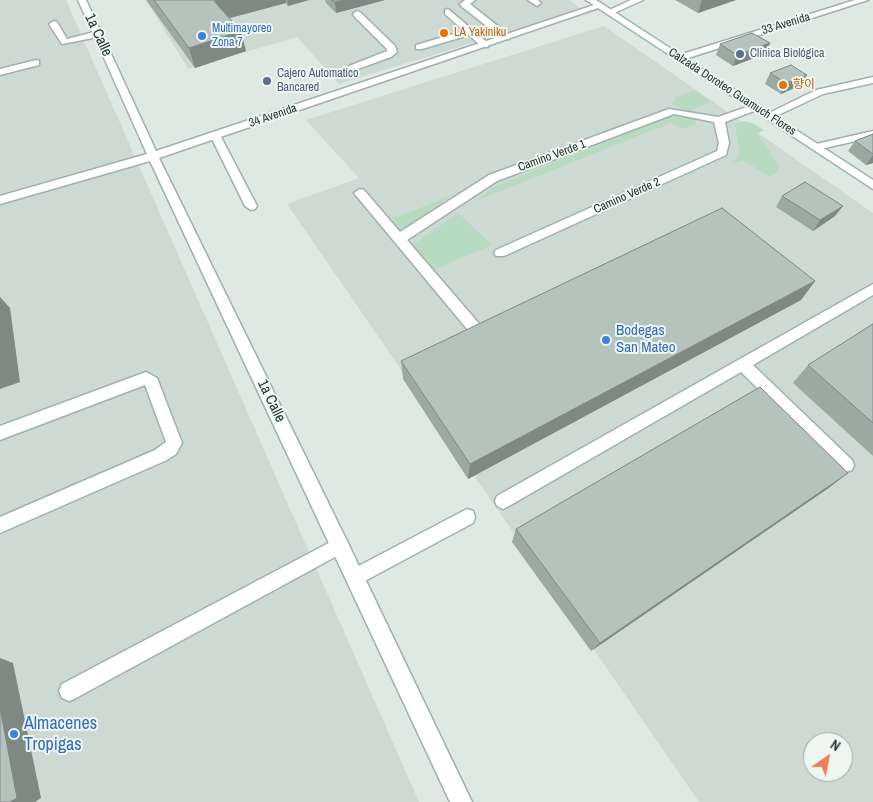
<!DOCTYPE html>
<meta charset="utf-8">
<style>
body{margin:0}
#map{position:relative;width:873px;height:802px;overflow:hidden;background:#dee9e4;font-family:"Archivo Narrow",sans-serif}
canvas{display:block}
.north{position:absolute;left:803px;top:732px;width:50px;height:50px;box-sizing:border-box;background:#eef6f2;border:1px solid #9caaa5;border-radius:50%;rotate:33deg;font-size:14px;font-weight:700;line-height:20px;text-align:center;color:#203832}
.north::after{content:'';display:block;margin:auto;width:18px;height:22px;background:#ec7d59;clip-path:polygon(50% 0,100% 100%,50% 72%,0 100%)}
</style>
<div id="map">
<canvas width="873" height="802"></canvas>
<div class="north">N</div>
</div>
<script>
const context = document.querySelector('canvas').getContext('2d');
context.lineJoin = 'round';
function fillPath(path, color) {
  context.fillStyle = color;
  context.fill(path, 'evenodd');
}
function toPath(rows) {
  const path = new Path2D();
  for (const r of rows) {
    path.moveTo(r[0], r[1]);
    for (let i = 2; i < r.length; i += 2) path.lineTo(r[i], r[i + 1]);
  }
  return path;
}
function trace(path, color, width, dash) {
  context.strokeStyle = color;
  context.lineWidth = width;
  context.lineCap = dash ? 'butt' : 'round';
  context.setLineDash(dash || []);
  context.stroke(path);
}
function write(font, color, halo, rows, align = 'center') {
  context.font = font + ' "Archivo Narrow","Noto Sans KR",sans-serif';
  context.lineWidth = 4;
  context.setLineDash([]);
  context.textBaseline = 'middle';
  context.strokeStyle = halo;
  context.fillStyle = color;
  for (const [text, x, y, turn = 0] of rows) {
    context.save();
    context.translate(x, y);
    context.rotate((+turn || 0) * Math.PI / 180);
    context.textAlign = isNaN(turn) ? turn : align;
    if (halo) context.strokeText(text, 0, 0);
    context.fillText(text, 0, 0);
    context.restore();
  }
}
const built = toPath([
 [0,0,66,0,419,802,0,802],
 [146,0,569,0,582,9,339,84,297,37,188,69],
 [604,26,873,213,873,802,699,802,287,204,359,178,306,120],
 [813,742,843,742,843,772,813,772]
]);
const green = toPath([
 [696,90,709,101,706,104,687,112,671,103,676,100,674,98],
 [668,117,695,118,696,124,683,129,671,123,476,201,494,187],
 [743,121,753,123,764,130,757,134,779,166,778,171,770,177,743,160,731,164,740,153,735,125],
 [452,195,407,227,399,230,393,227,393,219],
 [458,213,492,245,431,271,413,251,414,244]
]);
const service = toPath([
 [465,0,475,0,470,4,509,35,509,39,503,39,461,6,460,4,465,0],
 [528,0,538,0,541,3,537,6,528,0],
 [631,0,643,0,612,14,609,15,605,12,631,0],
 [448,9,488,43,488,47,482,47,469,35,422,49,416,49,416,45,464,31,445,14,445,10,448,9],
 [357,11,360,12,395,46,397,52,391,57,352,71,347,68,349,66,387,51,387,49,354,16,353,14,357,11],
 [54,21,57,22,67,39,98,31,103,34,98,37,62,44,49,24,54,21],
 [36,60,39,61,39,65,0,75,0,69,36,60],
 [873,131,873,137,816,150,810,147,812,145,873,131],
 [215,132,220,135,257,206,255,209,251,210,245,206,210,135,215,132],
 [873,284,873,295,753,365,852,460,854,465,852,470,846,472,840,470,741,372,509,506,503,509,497,506,495,501,497,496,873,284],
 [146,372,157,378,182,443,176,454,167,460,0,533,0,517,155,450,166,442,145,385,0,440,0,426,146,372],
 [467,509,473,511,475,517,473,523,361,583,355,586,349,583,346,577,349,571,467,509],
 [340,537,346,539,349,545,346,551,76,698,69,701,62,698,59,691,62,684,340,537]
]);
const minor = toPath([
 [78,0,86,0,156,151,600,3,604,6,159,158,346,539,472,802,450,802,150,161,0,204,0,196,147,154,78,0],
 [855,0,868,0,682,60,676,60,674,58,676,56,855,0],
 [873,77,873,83,823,94,772,118,768,119,763,116,816,90,873,77],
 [755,104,759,105,760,107,759,109,725,122,729,143,726,155,504,256,496,256,494,253,496,250,717,151,719,143,714,122,674,114,497,181,407,240,487,333,489,337,487,341,482,342,477,341,354,193,360,189,364,190,400,232,489,175,669,109,718,117,755,104]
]);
const secondary = toPath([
 [586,0,596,0,873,180,873,189,586,0]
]);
const wall = toPath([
 [146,0,309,0,288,6,286,3,229,18,246,51,195,68],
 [325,0,385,0,336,13,326,3],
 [675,0,736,0,698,13],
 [770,43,765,54,733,66,716,55,720,44],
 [770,73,801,85,781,94,765,84],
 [873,134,873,163,866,165,848,151,855,141],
 [782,196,835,216,813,231,776,207],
 [815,281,801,300,468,479,403,379,401,361],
 [873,324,873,456,793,383,808,365],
 [830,487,591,651,512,542,516,529]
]);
const shadedWall = toPath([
 [218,0,286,0,286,3,219,21,214,1],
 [287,0,309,0,288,6],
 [344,0,385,0,336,13,335,2],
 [702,0,736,0,698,13],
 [241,31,246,51,195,68,189,48],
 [770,43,765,54,733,66,737,55],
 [807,75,801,85,781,94,786,83],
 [873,155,873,163,866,165],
 [843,206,835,216,813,231,820,220],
 [815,281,801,300,468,479,470,464],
 [0,297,10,308,20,382,0,389],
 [848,473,830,487,591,651,600,643],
 [0,658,13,663,41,798,35,802,10,802,0,708]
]);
const building = toPath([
 [154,0,218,0,214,1,241,31,189,48,154,0],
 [332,0,344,0,335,2,332,0],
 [752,33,770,43,737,55,720,44,752,33],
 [791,65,807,75,786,83,770,73,791,65],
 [873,134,873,154,855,141,873,134],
 [805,182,843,206,820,220,782,196,805,182],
 [722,208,815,281,470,464,401,361,722,208],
 [873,324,873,423,808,365,873,324],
 [760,387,848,473,600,643,516,529,760,387],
 [0,708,17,798,10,802,0,802,0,708]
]);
const markers = [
 [444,33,5,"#e8710a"],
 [202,36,5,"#3f7fe0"],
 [740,54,5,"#5c6f8a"],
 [267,81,5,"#5c6f8a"],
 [783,85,5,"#e8710a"],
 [606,340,5,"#3f7fe0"],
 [14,734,5,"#3f7fe0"]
];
const farStreetnames = [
 ["33 Avenida",786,24,-17],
 ["Calzada Doroteo Guamuch Flores",732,92,33],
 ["34 Avenida",273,116,-19],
 ["Camino Verde 1",552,156,-20],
 ["Camino Verde 2",627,196,-24]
];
const farShopnames = [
 ["Multimayoreo",212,29],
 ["Zona 7",212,43]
];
const farFoodnames = [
 ["LA Yakiniku",454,33],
 ["향이",793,85]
];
const farServicenames = [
 ["Clínica Biológica",750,54],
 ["Cajero Automatico",277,74],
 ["Bancared",277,88]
];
const streetNames = [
 ["1a Calle",98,35,65],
 ["1a Calle",271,401,64]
];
const shopNames = [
 ["Bodegas",616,331],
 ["San Mateo",616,348]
];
const nearShopnames = [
 ["Almacenes",24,724],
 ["Tropigas",24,745]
];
fillPath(built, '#cdd9d3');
fillPath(green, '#b7dac1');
trace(service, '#a1b0ab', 3);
trace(minor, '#a1b0ab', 3);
trace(secondary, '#9eb4ac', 3);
fillPath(service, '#fff');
fillPath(minor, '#fff');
fillPath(secondary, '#fff');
fillPath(wall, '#9ba9a3');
fillPath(shadedWall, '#7e8984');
fillPath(building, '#b4c4bd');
trace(building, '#7e8984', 1);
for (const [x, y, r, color] of markers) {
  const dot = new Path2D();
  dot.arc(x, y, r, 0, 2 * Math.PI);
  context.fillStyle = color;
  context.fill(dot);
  trace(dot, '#eef6f2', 2);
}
write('12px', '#203832', '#eef6f2', farStreetnames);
write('12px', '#366cbe', '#eef6f2', farShopnames, 'left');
write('12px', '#c56008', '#eef6f2', farFoodnames, 'left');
write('12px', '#4e5e75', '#eef6f2', farServicenames, 'left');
write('15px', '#203832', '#eef6f2', streetNames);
write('15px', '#366cbe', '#eef6f2', shopNames, 'left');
write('18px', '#366cbe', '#eef6f2', nearShopnames, 'left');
</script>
